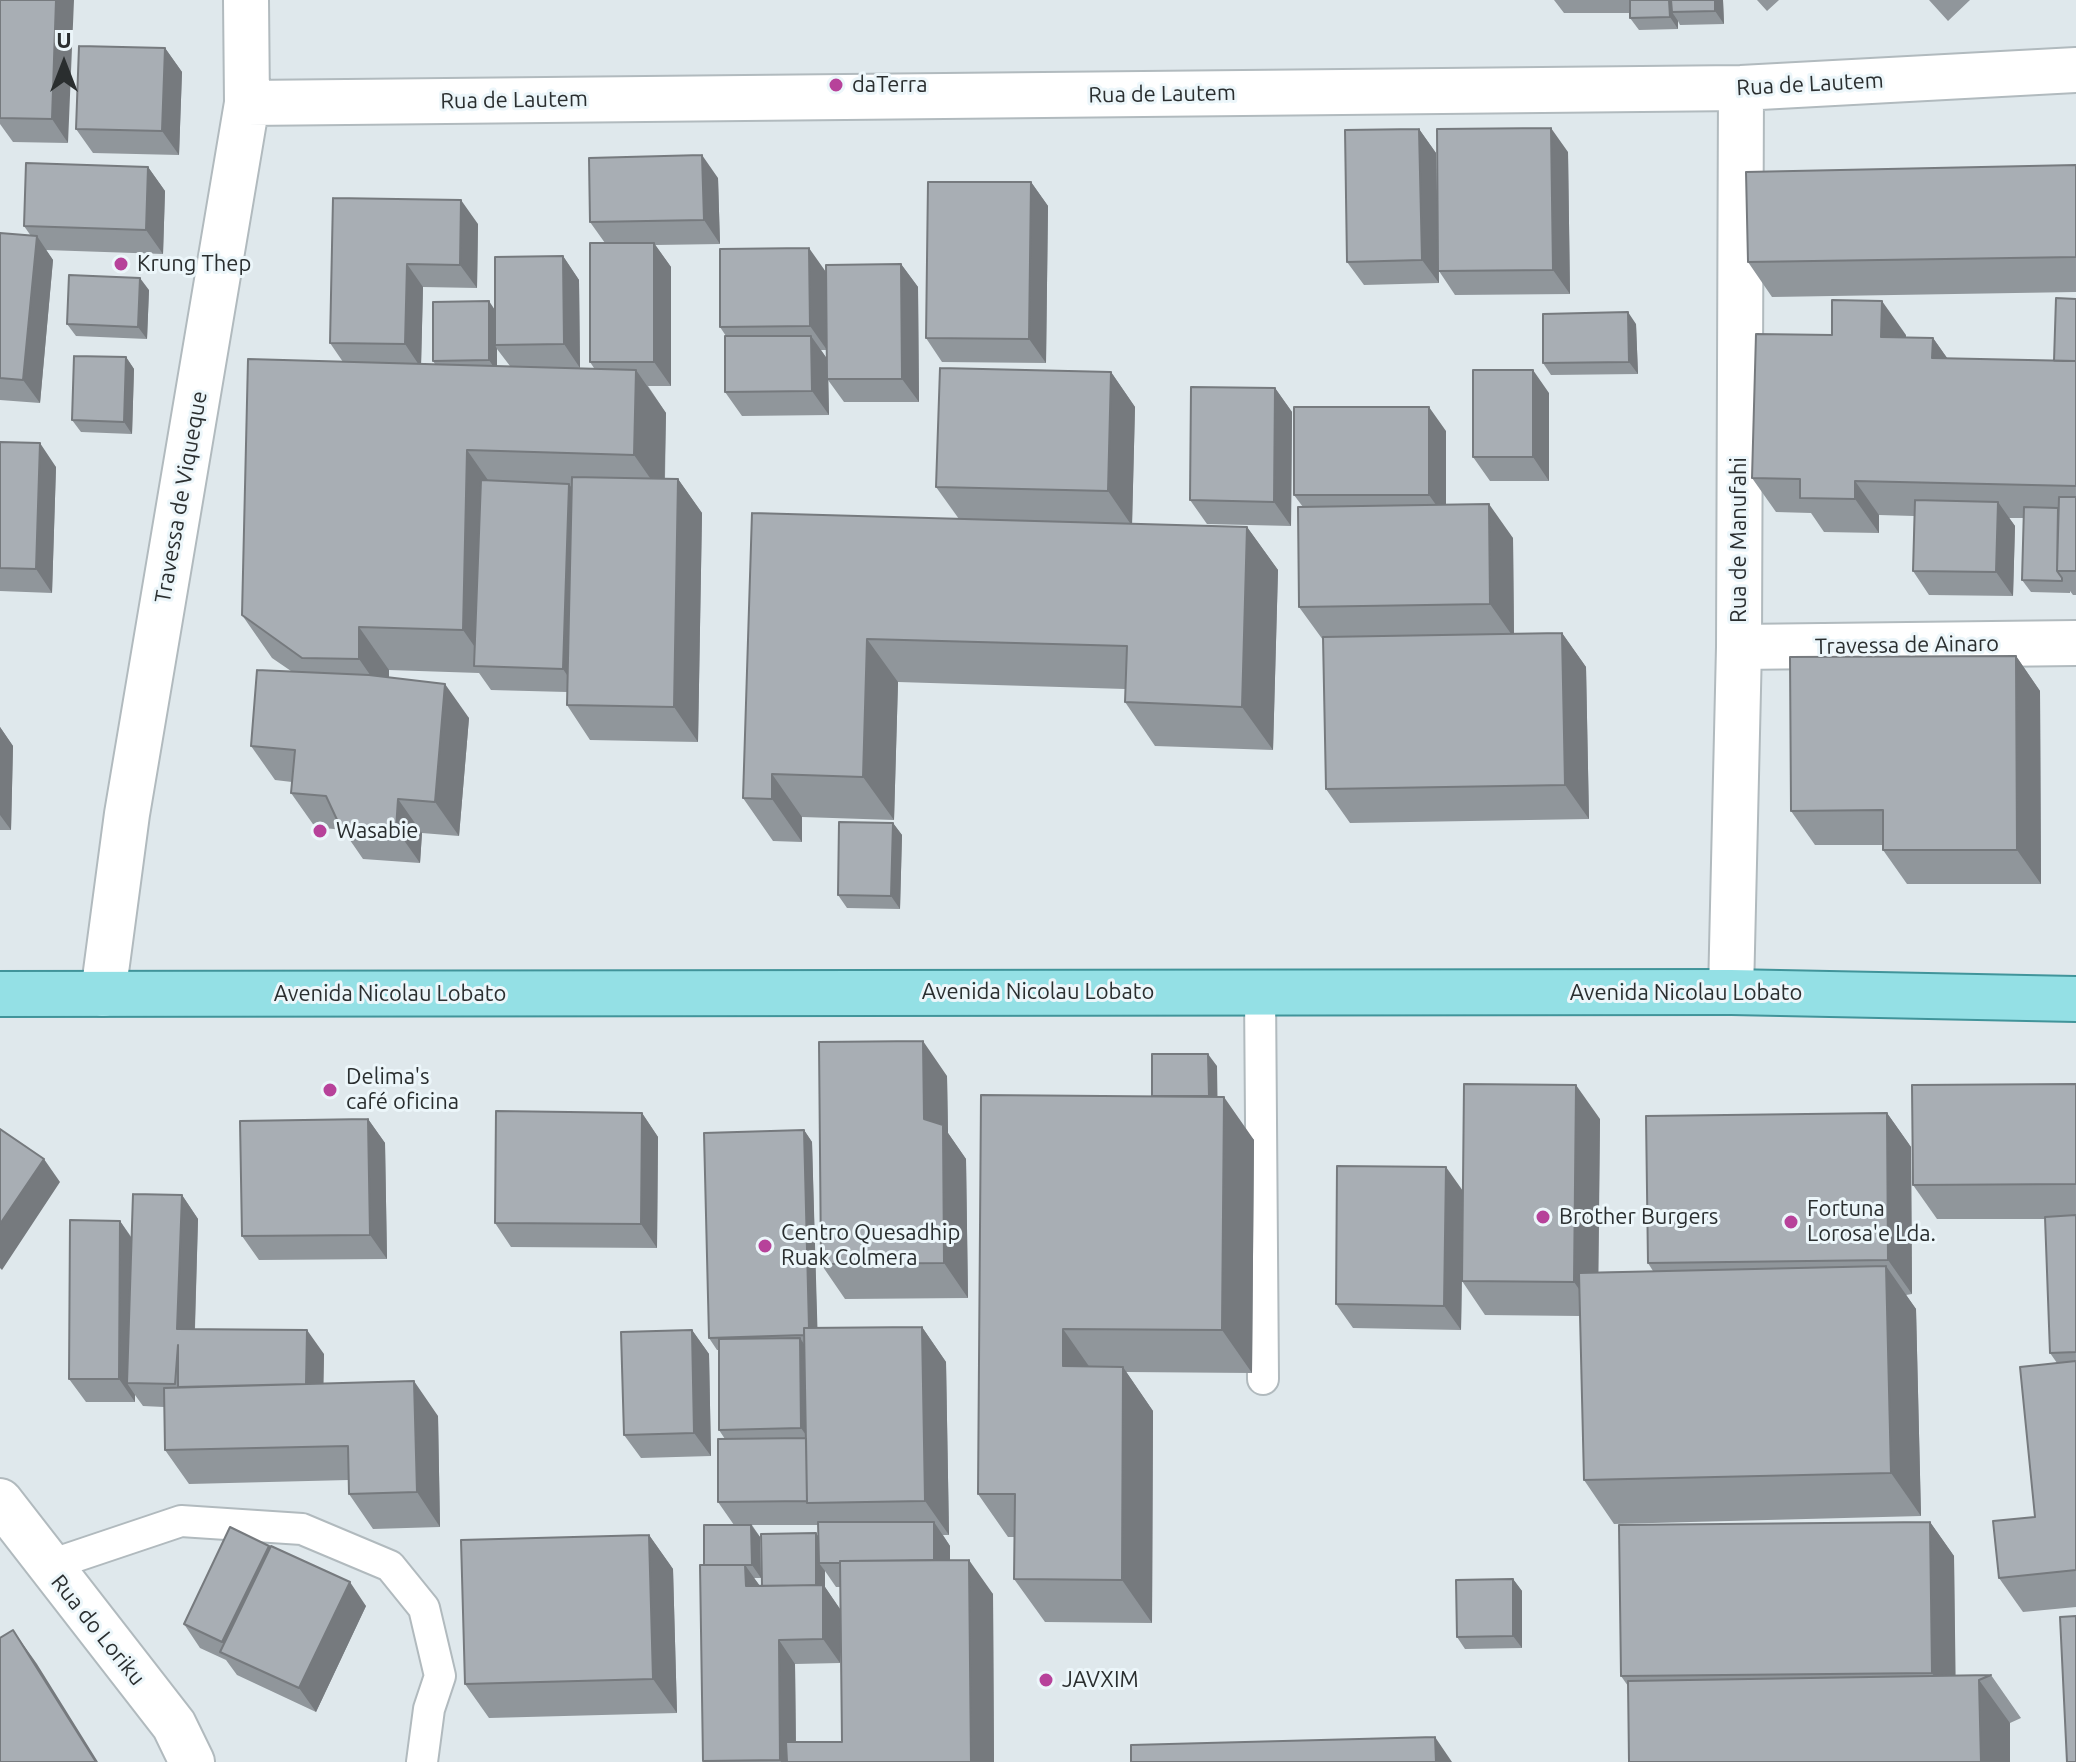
<!DOCTYPE html>
<meta charset="utf-8">
<style>
body{margin:0}
#map{position:relative;width:2076px;height:1762px;overflow:hidden;background:#dfe8ec;font-family:Ubuntu,sans-serif}
canvas{display:block}
.north{position:absolute;left:24px;top:24px;width:80px;height:80px;-webkit-text-stroke:6px #ecf6fa;paint-order:stroke;rotate:0deg;font-size:22px;font-weight:700;line-height:32px;text-align:center;color:#2a2e2f}
.north::after{content:'';display:block;margin:auto;width:28px;height:36px;background:#2a2e2f;clip-path:polygon(50% 0,100% 100%,50% 72%,0 100%)}
</style>
<div id="map">
<canvas width="2076" height="1762"></canvas>
<div class="north">U</div>
</div>
<script>
const context = document.querySelector('canvas').getContext('2d');
context.lineJoin = 'round';
function toPath(rows) {
  const path = new Path2D();
  for (const r of rows) {
    path.moveTo(r[0], r[1]);
    for (let i = 2; i < r.length; i += 2) path.lineTo(r[i], r[i + 1]);
  }
  return path;
}
function trace(path, color, width, dash) {
  context.strokeStyle = color;
  context.lineWidth = width;
  context.lineCap = dash ? 'butt' : 'round';
  context.setLineDash(dash || []);
  context.stroke(path);
}
function fillPath(path, color) {
  context.fillStyle = color;
  context.fill(path, 'evenodd');
}
function write(font, color, halo, rows, align = 'center') {
  context.font = font + ' Ubuntu,sans-serif';
  context.lineWidth = 6;
  context.setLineDash([]);
  context.textBaseline = 'middle';
  context.strokeStyle = halo;
  context.fillStyle = color;
  for (const [text, x, y, turn = 0] of rows) {
    context.save();
    context.translate(x, y);
    context.rotate((+turn || 0) * Math.PI / 180);
    context.textAlign = isNaN(turn) ? turn : align;
    if (halo) context.strokeText(text, 0, 0);
    context.fillText(text, 0, 0);
    context.restore();
  }
}
const lane = toPath([
 [1260,992,1263,1379],
 [47,1566,181,1521,302,1529,390,1566,424,1608,440,1676,429,1709,422,1762]
]);
const street = toPath([
 [247,103,1741,88,2076,70],
 [1739,647,2076,643],
 [1731,992,1739,647,1741,88],
 [103,994,127,814,247,103,246,0],
 [0,1501,174,1725,192,1762]
]);
const primary = toPath([
 [0,994,1731,992,2076,999]
]);
const wall = toPath([
 [0,0,68,143,13,142,0,124],
 [1554,0,1723,0,1724,24,1680,25,1678,21,1678,29,1639,30,1630,18,1630,13,1564,13],
 [1757,0,1779,0,1767,11],
 [1929,0,1970,0,1948,21],
 [165,48,182,72,179,155,93,153,76,129],
 [1419,129,1436,153,1438,262,1568,152,1570,294,1455,295,1439,271,1439,283,1364,285,1347,262],
 [2076,165,2076,292,1772,297,1748,262],
 [148,167,165,191,163,254,46,250,53,260,40,403,0,400,0,233,31,236,24,226],
 [718,178,720,244,655,245,671,267,671,386,648,386,666,413,665,479,678,479,702,513,698,742,590,740,567,705,567,692,491,690,479,673,389,670,389,677,469,718,459,836,422,833,420,863,363,859,343,830,315,827,291,793,292,782,275,780,251,746,291,671,272,658,242,615,343,362,330,343,333,198,478,224,477,288,423,287,421,364,435,364,433,361,495,309,563,256,579,280,580,368,594,368,590,362,605,243,590,222],
 [497,349,510,366,497,366],
 [1031,182,1048,206,1046,363,942,362,926,338],
 [901,264,918,287,919,402,844,402,828,380,829,415,742,416,725,392,726,336,720,327,826,272,827,350,821,350,827,359],
 [149,290,147,339,76,336,67,324],
 [2076,299,2076,595,2073,595,2070,591,2070,593,2031,592,2022,580,2024,518,2009,518,2015,526,2013,596,1929,595,1913,571,1914,516,1879,515,1879,533,1824,532,1811,513,1776,512,1752,478,1906,335,1906,337,1933,338,1947,358,2054,361],
 [1636,324,1638,374,1551,375,1543,363],
 [126,357,134,369,132,434,81,432,72,420],
 [1111,372,1135,407,1132,524,1247,527,1278,570,1273,750,1155,746,1125,702,1125,689,898,682,894,820,802,817,802,842,773,841,743,798,959,519,936,487],
 [1275,388,1292,412,1291,526,1207,524,1190,500],
 [1549,393,1549,481,1490,481,1473,457],
 [1446,431,1446,504,1513,538,1514,634,1562,633,1586,667,1589,819,1350,823,1326,789,1323,640,1299,607,1303,507,1294,495],
 [0,442,56,467,52,593,0,591],
 [2016,656,2040,691,2041,884,1907,884,1883,850,1883,845,1815,845,1791,811],
 [0,727,13,746,11,830,0,830],
 [893,823,902,835,900,909,847,908,838,895],
 [1217,1066,1217,1097,1254,1140,1252,1373,1126,1372,1153,1411,1152,1623,1045,1622,1014,1579,1015,1537,1008,1537,978,1494,1152,1096],
 [947,1076,948,1133,966,1159,968,1298,845,1299,821,1264],
 [2076,1084,2076,1607,2023,1612,1999,1578,2035,1517,2057,1363,2050,1353,2045,1219,1937,1219,1913,1185],
 [642,1113,658,1137,657,1248,511,1247,495,1223],
 [1887,1113,1911,1147,1912,1294,1906,1295,1916,1309,1921,1516,1614,1524,1584,1480,1580,1316,1485,1315,1462,1281,1461,1330,1353,1328,1336,1304,1462,1190,1600,1119,1598,1272,1653,1271,1648,1263],
 [368,1119,385,1143,387,1259,259,1260,242,1236],
 [804,1130,812,1142,817,1328,922,1327,946,1362,949,1535,943,1535,950,1546,950,1560,993,1594,994,1762,703,1762,704,1565,734,1525,718,1502,725,1439,719,1430,719,1350,717,1350,709,1338],
 [752,1525,818,1525,818,1536,762,1586,760,1586,754,1578,761,1578,760,1537],
 [825,1571,836,1587,840,1587,842,1742,796,1742,795,1664,840,1663,840,1609,825,1587],
 [182,1195,198,1219,195,1329,324,1354,323,1384,438,1416,440,1527,373,1529,349,1494,348,1480,189,1484,165,1450,164,1407,143,1406,135,1395,135,1402,86,1402,69,1379,120,1221,132,1238],
 [692,1330,709,1354,711,1456,641,1458,624,1435],
 [1930,1522,1954,1556,1955,1676,1991,1675,2021,1718,2010,1723,1628,1686,1621,1676],
 [649,1535,673,1569,677,1713,489,1718,465,1684],
 [270,1547,366,1606,316,1712,237,1675,226,1660,200,1648,184,1624],
 [1513,1579,1522,1591,1522,1648,1465,1649,1457,1637]
]);
const shadedWall = toPath([
 [56,0,74,0,68,143,52,119],
 [1669,0,1677,0,1672,12,1678,21,1678,29,1670,17],
 [1715,0,1723,0,1724,24,1715,11],
 [165,48,182,72,179,155,162,131],
 [1551,128,1568,152,1570,294,1553,270],
 [1419,129,1436,153,1439,283,1422,260],
 [702,155,718,178,720,244,704,220],
 [148,167,165,191,163,254,146,230],
 [1031,182,1048,206,1046,363,1029,339],
 [461,200,478,224,477,288,460,265],
 [37,236,53,260,40,403,23,380],
 [654,243,671,267,671,386,654,362],
 [809,248,826,272,827,350,810,326],
 [563,256,579,280,580,368,564,344],
 [407,264,423,287,421,368,405,344],
 [901,264,918,287,919,402,902,379],
 [140,278,149,290,147,339,138,327],
 [489,301,497,313,495,345,497,349,497,372,489,360],
 [1882,301,1906,335,1905,371,1881,337],
 [1628,312,1636,324,1638,374,1629,362],
 [811,336,828,360,829,415,812,391],
 [1933,338,1957,372,1932,358],
 [126,357,134,369,132,434,124,422],
 [636,370,666,413,664,498,634,455],
 [1533,370,1549,393,1549,481,1533,457],
 [1111,372,1135,407,1132,526,1108,491],
 [1275,388,1292,412,1291,526,1274,502],
 [1429,407,1446,431,1446,519,1429,495],
 [40,443,56,467,52,593,36,569],
 [467,450,497,493,488,666,463,630],
 [678,479,702,513,698,742,674,707],
 [1855,481,1879,515,1879,533,1855,499],
 [569,484,585,507,579,693,563,669],
 [1998,502,2015,526,2013,596,1996,572],
 [1489,504,1513,538,1514,638,1490,604],
 [1247,527,1278,570,1273,750,1242,707],
 [359,627,389,670,389,702,359,659],
 [1562,633,1586,667,1589,819,1565,785],
 [867,639,898,682,894,820,863,777],
 [2016,656,2040,691,2041,884,2017,850],
 [445,684,469,718,459,836,435,802],
 [0,727,13,746,11,830,0,815],
 [772,774,802,817,802,842,772,799],
 [398,799,422,833,420,863,396,829],
 [893,823,902,835,900,909,891,896],
 [923,1041,947,1076,948,1133,966,1159,968,1298,944,1263,924,1119],
 [1208,1054,1217,1066,1218,1130,1209,1117],
 [1576,1085,1600,1119,1598,1316,1574,1282],
 [1224,1097,1254,1140,1252,1373,1222,1330],
 [642,1113,658,1137,657,1248,641,1224],
 [1887,1113,1911,1147,1912,1294,1888,1260],
 [368,1119,385,1143,387,1259,370,1235],
 [804,1130,812,1142,818,1347,809,1335],
 [44,1159,60,1182,2,1270,0,1268,0,1224],
 [1446,1167,1463,1191,1461,1330,1444,1306],
 [182,1195,198,1219,194,1353,177,1329],
 [120,1221,136,1245,127,1383,135,1395,135,1402,119,1379],
 [1886,1266,1916,1309,1921,1516,1891,1473],
 [922,1327,946,1362,949,1535,925,1501],
 [1063,1329,1093,1372,1063,1366],
 [307,1330,324,1354,323,1416,306,1392],
 [692,1330,709,1354,711,1456,694,1433],
 [800,1338,816,1362,818,1452,801,1428],
 [1123,1367,1153,1411,1152,1623,1122,1580],
 [414,1381,438,1416,440,1527,417,1492],
 [934,1522,950,1546,950,1587,934,1563],
 [1930,1522,1954,1556,1956,1707,1932,1673],
 [751,1525,760,1537,761,1578,752,1565],
 [816,1533,825,1545,819,1563,825,1571,825,1587,840,1609,840,1663,823,1639,816,1589],
 [649,1535,673,1569,677,1713,653,1679],
 [269,1546,285,1569,233,1657,222,1642],
 [969,1560,993,1594,994,1762,971,1762],
 [745,1565,762,1589,746,1586],
 [1513,1579,1522,1591,1522,1648,1513,1636],
 [350,1582,366,1606,316,1712,299,1688],
 [13,1630,37,1664,98,1762,96,1762],
 [779,1640,795,1664,796,1762,781,1762,780,1760],
 [1979,1680,2010,1723,2010,1762,1981,1762],
 [1435,1737,1452,1762,1436,1762]
]);
const building = toPath([
 [0,0,56,0,52,119,0,118,0,0],
 [1630,0,1669,0,1670,17,1630,18,1630,0],
 [1671,0,1715,0,1715,11,1672,12,1671,0],
 [79,46,165,48,162,131,76,129,79,46],
 [1551,128,1553,270,1438,271,1437,129,1551,128],
 [1419,129,1422,260,1347,262,1345,130,1419,129],
 [702,155,704,220,590,222,589,158,702,155],
 [26,163,148,167,146,230,24,226,26,163],
 [2076,165,2076,257,1748,262,1746,172,2076,165],
 [928,182,1031,182,1029,339,926,338,928,182],
 [333,198,461,200,460,265,407,264,405,344,330,343,333,198],
 [0,233,37,236,23,380,0,378,0,233],
 [590,243,654,243,654,362,590,362,590,243],
 [809,248,810,326,720,327,720,249,809,248],
 [563,256,564,344,495,345,495,257,563,256],
 [901,264,902,379,827,379,826,265,901,264],
 [69,275,140,278,138,327,67,324,69,275],
 [2056,298,2076,299,2076,361,2054,361,2056,298],
 [1832,300,1882,301,1881,337,1933,338,1932,358,2076,361,2076,486,1855,481,1855,499,1800,498,1800,479,1752,478,1756,334,1832,335,1832,300],
 [489,301,489,360,433,361,433,302,489,301],
 [1628,312,1629,362,1543,363,1543,314,1628,312],
 [725,336,811,336,812,391,725,392,725,336],
 [74,356,126,357,124,422,72,420,74,356],
 [248,359,636,370,634,455,467,450,463,630,359,627,359,659,302,658,242,615,248,359],
 [940,368,1111,372,1108,491,936,487,940,368],
 [1473,370,1533,370,1533,457,1473,457,1473,370],
 [1191,387,1275,388,1274,502,1190,500,1191,387],
 [1294,407,1429,407,1429,495,1294,495,1294,407],
 [0,442,40,443,36,569,0,568,0,442],
 [572,477,678,479,674,707,567,705,572,477],
 [481,480,569,484,563,669,474,666,481,480],
 [2059,497,2076,497,2076,571,2057,571,2059,497],
 [1915,500,1998,502,1996,572,1913,571,1915,500],
 [1489,504,1490,604,1299,607,1298,507,1489,504],
 [2024,507,2058,508,2057,571,2062,578,2062,581,2022,580,2024,507],
 [752,513,1247,527,1242,707,1125,702,1127,646,867,639,863,777,772,774,772,799,743,798,752,513],
 [1562,633,1565,785,1326,789,1323,637,1562,633],
 [2016,656,2017,850,1883,850,1883,810,1791,811,1790,657,2016,656],
 [257,670,369,675,445,684,435,802,398,799,396,829,339,824,326,796,291,793,295,750,251,746,257,670],
 [839,822,893,823,891,896,838,895,839,822],
 [923,1041,924,1119,943,1125,944,1263,821,1264,819,1042,923,1041],
 [1152,1054,1208,1054,1209,1096,1152,1096,1152,1054],
 [1464,1084,1576,1085,1574,1282,1462,1281,1464,1084],
 [2076,1084,2076,1184,1913,1185,1912,1085,2076,1084],
 [981,1095,1224,1097,1222,1330,1063,1329,1063,1366,1123,1367,1122,1580,1014,1579,1015,1494,978,1494,981,1095],
 [496,1111,642,1113,641,1224,495,1223,496,1111],
 [1887,1113,1888,1260,1648,1263,1646,1116,1887,1113],
 [368,1119,370,1235,242,1236,240,1121,368,1119],
 [0,1129,44,1159,0,1224,0,1129],
 [804,1130,809,1328,804,1328,804,1335,709,1338,704,1133,804,1130],
 [1337,1166,1446,1167,1444,1306,1336,1304,1337,1166],
 [133,1194,182,1195,177,1329,307,1330,306,1384,178,1387,178,1345,175,1384,127,1383,133,1194],
 [2076,1215,2076,1352,2050,1353,2045,1217,2076,1215],
 [70,1220,120,1221,119,1379,69,1379,70,1220],
 [1886,1266,1891,1473,1584,1480,1579,1273,1886,1266],
 [922,1327,925,1501,807,1503,804,1328,922,1327],
 [692,1330,694,1433,624,1435,621,1332,692,1330],
 [800,1338,801,1428,719,1430,719,1339,800,1338],
 [2076,1361,2076,1570,1999,1578,1993,1521,2035,1517,2020,1367,2076,1361],
 [414,1381,417,1492,349,1494,348,1446,165,1450,164,1388,414,1381],
 [806,1438,807,1501,718,1502,718,1439,806,1438],
 [818,1522,934,1522,934,1560,840,1561,840,1563,819,1563,818,1522],
 [1930,1522,1932,1673,1621,1676,1619,1525,1930,1522],
 [704,1525,751,1525,752,1565,704,1565,704,1525],
 [230,1527,269,1546,222,1642,184,1624,230,1527],
 [816,1533,816,1585,762,1586,761,1534,816,1533],
 [649,1535,653,1679,465,1684,461,1540,649,1535],
 [271,1546,350,1582,299,1688,220,1652,271,1546],
 [969,1560,971,1762,787,1762,786,1742,842,1742,840,1561,969,1560],
 [700,1565,745,1565,746,1586,823,1585,823,1639,779,1640,780,1760,703,1761,700,1565],
 [1513,1579,1513,1636,1457,1637,1456,1580,1513,1579],
 [2076,1616,2076,1762,2067,1762,2060,1617,2076,1616],
 [13,1630,96,1762,0,1762,0,1638,13,1630],
 [1991,1675,1979,1680,1981,1762,1629,1762,1628,1681,1991,1675],
 [1435,1737,1436,1762,1131,1762,1131,1745,1435,1737]
]);
const markers = [
 [836,85,8,"#b7429a"],
 [121,264,8,"#b7429a"],
 [320,831,8,"#b7429a"],
 [330,1090,8,"#b7429a"],
 [1543,1217,8,"#b7429a"],
 [1791,1222,8,"#b7429a"],
 [765,1246,8,"#b7429a"],
 [1046,1680,8,"#b7429a"]
];
const streetNames = [
 ["Rua de Lautem",1810,84,-3],
 ["Rua de Lautem",1162,94,-1],
 ["Rua de Lautem",514,100,-1],
 ["Travessa de Viqueque",181,497,-80],
 ["Rua de Manufahi",1739,540,-90],
 ["Travessa de Ainaro",1907,645,-1],
 ["Avenida Nicolau Lobato",1038,992],
 ["Avenida Nicolau Lobato",1686,993],
 ["Avenida Nicolau Lobato",390,994],
 ["Rua do Loriku",98,1630,51]
];
const poiNames = [
 ["daTerra",852,85],
 ["Krung Thep",137,264],
 ["Wasabie",336,831],
 ["Delima's",346,1077],
 ["café oficina",346,1102],
 ["Fortuna",1807,1209],
 ["Lorosa'e Lda.",1807,1234],
 ["Brother Burgers",1559,1217],
 ["Centro Quesadhip",781,1233],
 ["Ruak Colmera",781,1258],
 ["JAVXIM",1062,1680]
];
trace(lane, '#b1babe', 34);
trace(street, '#b1babe', 48);
trace(primary, '#41949a', 48);
trace(lane, '#fff', 30);
trace(street, '#fff', 44);
trace(primary, '#94e0e5', 44);
fillPath(wall, '#90969b');
fillPath(shadedWall, '#767a7e');
fillPath(building, '#a8aeb4');
trace(building, '#767a7e', 2);
for (const [x, y, r, color] of markers) {
  const dot = new Path2D();
  dot.arc(x, y, r, 0, 2 * Math.PI);
  context.fillStyle = color;
  context.fill(dot);
  trace(dot, '#ecf6fa', 3);
}
write('22px', '#2a2e2f', '#ecf6fa', streetNames);
write('22px', '#2a2e2f', '#ecf6fa', poiNames, 'left');
</script>
